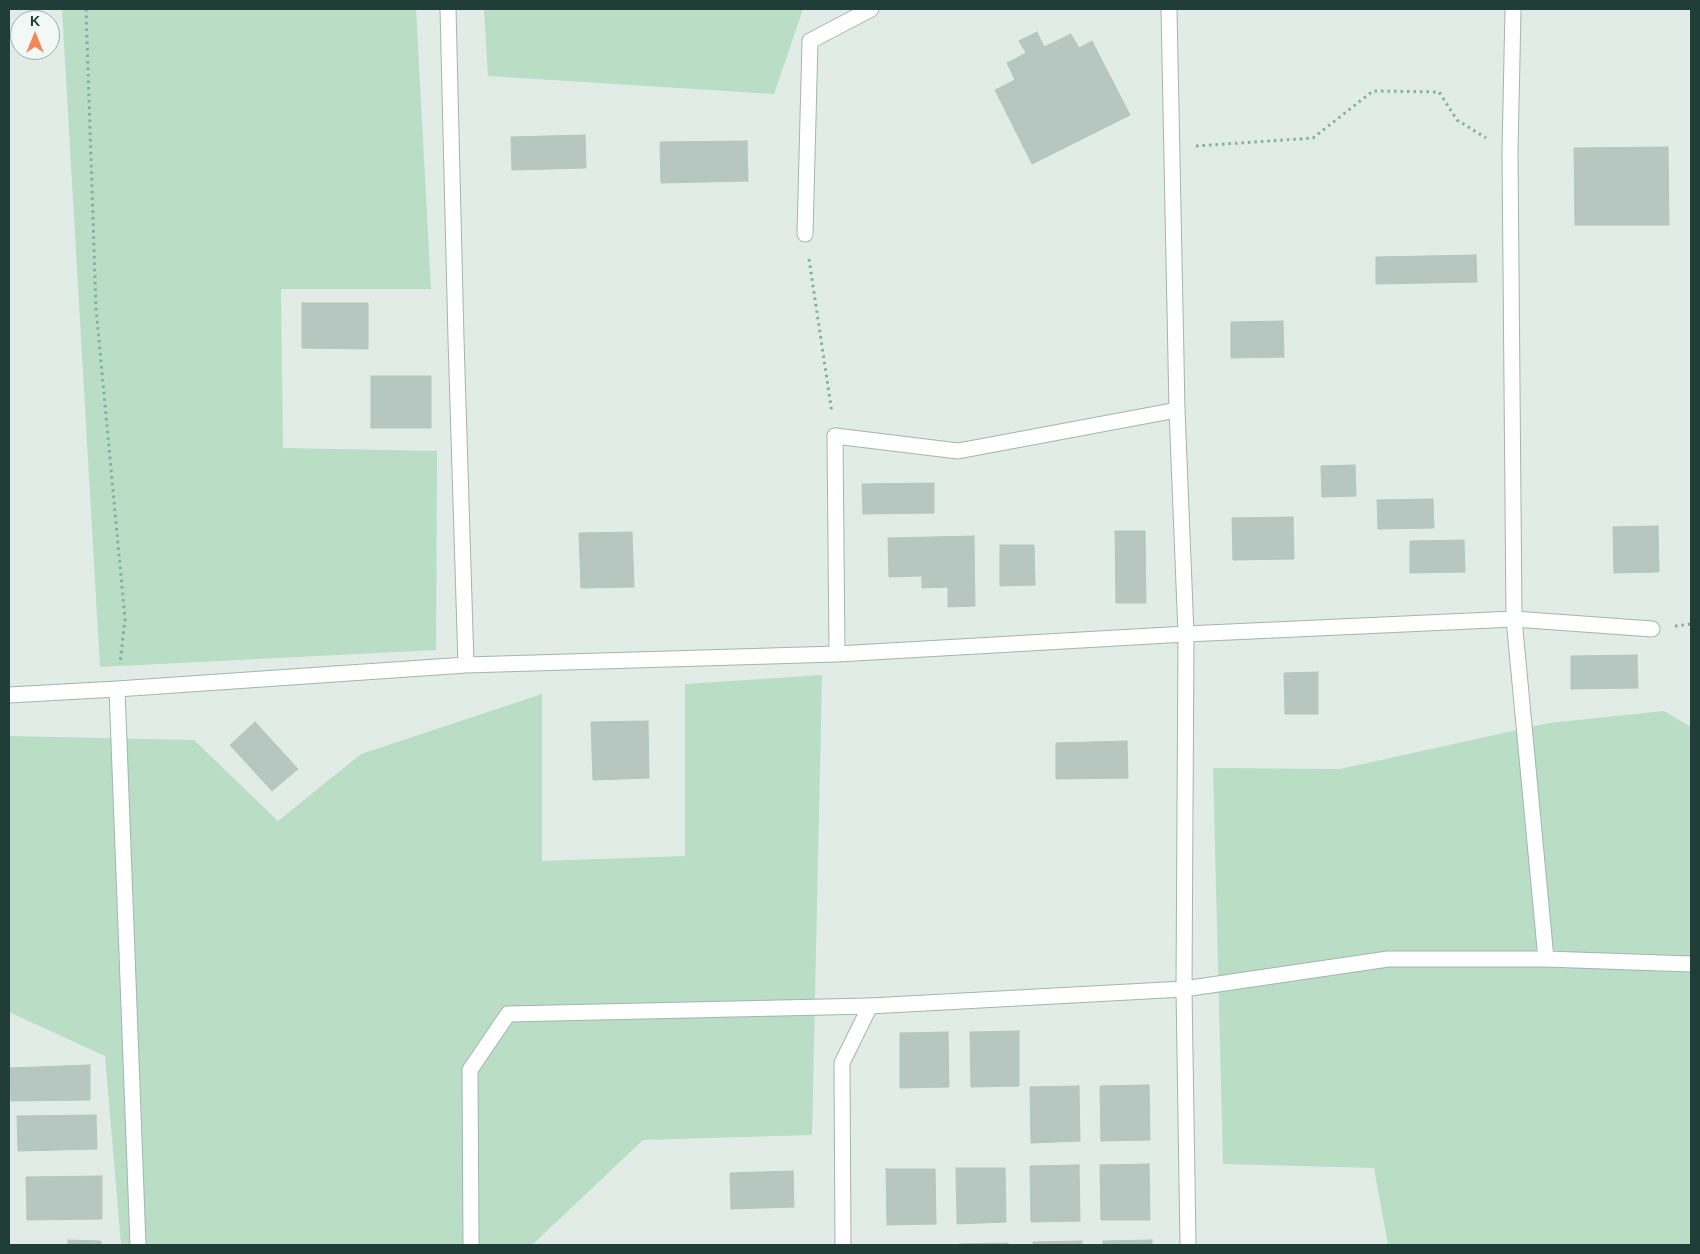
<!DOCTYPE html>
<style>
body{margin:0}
#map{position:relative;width:1700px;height:1254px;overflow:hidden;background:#e1ece7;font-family:Arial,sans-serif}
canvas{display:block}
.frame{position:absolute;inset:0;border:10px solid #213d37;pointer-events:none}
.north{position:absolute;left:10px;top:10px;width:50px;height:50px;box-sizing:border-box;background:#f1f8f5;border:1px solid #9eada9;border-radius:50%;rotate:0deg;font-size:14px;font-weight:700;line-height:20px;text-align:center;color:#213d37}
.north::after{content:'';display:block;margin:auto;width:18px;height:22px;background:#f58656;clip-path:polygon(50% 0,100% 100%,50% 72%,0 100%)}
</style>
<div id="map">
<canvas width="1700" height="1254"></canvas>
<div class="frame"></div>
<div class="north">K</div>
</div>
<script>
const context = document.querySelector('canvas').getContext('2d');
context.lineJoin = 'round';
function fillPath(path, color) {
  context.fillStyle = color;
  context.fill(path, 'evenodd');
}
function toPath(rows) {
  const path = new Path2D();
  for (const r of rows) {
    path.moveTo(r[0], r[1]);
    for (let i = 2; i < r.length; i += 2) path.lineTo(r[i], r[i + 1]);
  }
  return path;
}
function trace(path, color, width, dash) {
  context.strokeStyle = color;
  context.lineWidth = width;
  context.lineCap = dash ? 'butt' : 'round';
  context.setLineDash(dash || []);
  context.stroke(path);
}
const green = toPath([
 [62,9,416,9,431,289,281,289,283,448,437,451,436,650,100,667],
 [484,9,803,9,774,94,488,76],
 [822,675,812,1135,643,1140,532,1245,121,1245,105,1056,9,1012,9,736,194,740,278,821,361,754,542,694,542,861,685,856,685,684],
 [1664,711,1691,727,1691,1245,1388,1245,1374,1168,1223,1164,1213,768,1340,769,1549,723]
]);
const building = toPath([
 [1037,32,1044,47,1071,34,1079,48,1092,41,1130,115,1032,164,995,90,1015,80,1007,63,1026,53,1019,41,1037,32],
 [585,135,586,168,512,170,511,137,585,135],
 [747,141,748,181,661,183,660,142,747,141],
 [1668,147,1669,225,1575,225,1574,148,1668,147],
 [1476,255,1477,282,1376,284,1376,257,1476,255],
 [302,303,368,303,368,349,302,348,302,303],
 [1283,321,1284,357,1231,358,1231,322,1283,321],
 [371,376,431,376,431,428,371,428,371,376],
 [1355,465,1356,496,1322,497,1321,466,1355,465],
 [934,483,934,513,863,514,862,484,934,483],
 [1433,499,1434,528,1378,529,1377,500,1433,499],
 [1293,517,1294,559,1233,560,1232,518,1293,517],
 [1658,526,1659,572,1614,573,1613,527,1658,526],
 [1115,531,1145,531,1146,603,1116,603,1115,531],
 [632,532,634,587,581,588,579,533,632,532],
 [974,536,975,606,948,607,948,587,922,588,922,576,889,577,888,538,974,536],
 [1464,540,1465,572,1410,573,1410,541,1464,540],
 [1000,545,1034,545,1035,585,1000,586,1000,545],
 [1637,655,1638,688,1571,689,1571,656,1637,655],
 [1318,672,1318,714,1285,714,1284,673,1318,672],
 [648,721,649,778,593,780,591,722,648,721],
 [255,722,298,769,272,791,230,745,255,722],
 [1127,741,1128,778,1056,779,1056,743,1127,741],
 [1019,1031,1019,1086,971,1087,970,1032,1019,1031],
 [948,1032,949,1087,900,1088,900,1033,948,1032],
 [90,1065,90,1100,11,1101,10,1068,90,1065],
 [1149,1085,1150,1140,1101,1141,1100,1086,1149,1085],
 [1079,1086,1080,1141,1031,1143,1030,1087,1079,1086],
 [96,1115,97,1149,18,1151,17,1116,96,1115],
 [1149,1164,1150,1220,1101,1220,1100,1165,1149,1164],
 [1079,1165,1080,1221,1031,1222,1030,1166,1079,1165],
 [956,1168,1005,1168,1006,1222,957,1224,956,1168],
 [886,1169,935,1169,936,1224,887,1225,886,1169],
 [793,1171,794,1207,731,1209,730,1173,793,1171],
 [102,1176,102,1219,27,1220,26,1177,102,1176],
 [68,1240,101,1241,101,1245,68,1245,68,1240],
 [1152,1240,1152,1245,1103,1245,1103,1241,1152,1240],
 [1082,1241,1082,1245,1033,1245,1033,1242,1082,1241],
 [1008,1243,1008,1245,959,1245,959,1244,1008,1243]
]);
const path = toPath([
 [86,9,96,308,125,619,120,664],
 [1196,146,1313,138,1373,91,1439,92,1457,120,1486,138],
 [809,259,832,413],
 [1675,626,1691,624]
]);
const service = toPath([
 [835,436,958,451,1177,410],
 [471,1245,470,1070,508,1014,870,1006]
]);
const minor = toPath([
 [1169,9,1177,410,1186,634,1184,989,1188,1245],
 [1513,9,1510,152,1514,619,1546,959],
 [805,234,810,41,871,9],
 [835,436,837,654],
 [466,665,837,654,1186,634,1514,619,1652,629],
 [117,689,138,1245],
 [9,695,117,689,466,665,456,339,448,9],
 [843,1245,842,1063,870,1006,1184,989,1388,959,1546,959,1691,964]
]);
fillPath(green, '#b9dec5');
fillPath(building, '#b6c7c1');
trace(building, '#b3c6bf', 1);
trace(service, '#a4b4af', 17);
trace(minor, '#a4b4af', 17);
trace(path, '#80b0a4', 3, [2.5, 4]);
trace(service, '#fff', 15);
trace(minor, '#fff', 15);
</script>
